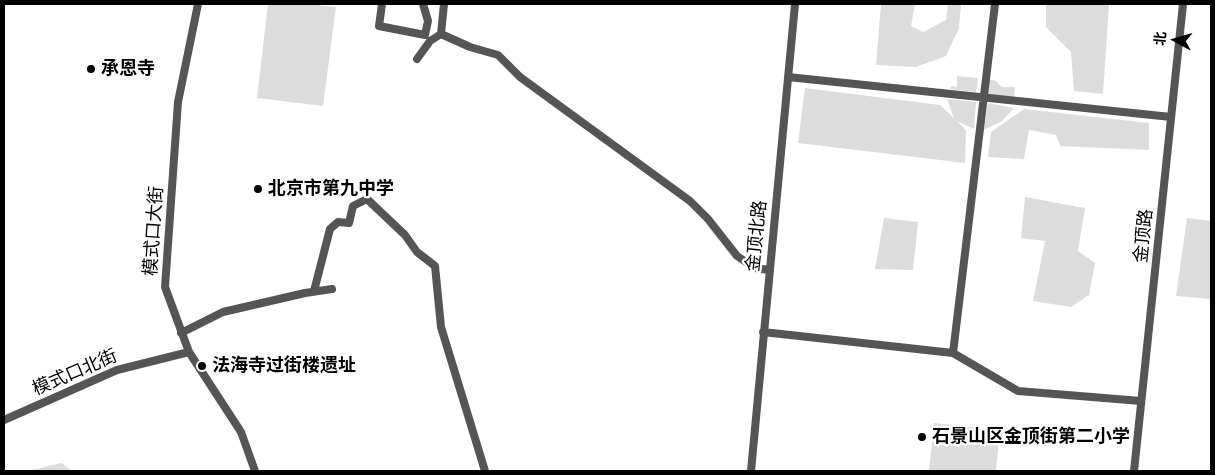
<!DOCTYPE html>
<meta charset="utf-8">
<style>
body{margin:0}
#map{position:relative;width:1215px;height:475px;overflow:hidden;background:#fff;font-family:Manrope,"Noto Sans SC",sans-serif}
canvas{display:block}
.frame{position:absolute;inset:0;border:5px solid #000;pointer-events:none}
.north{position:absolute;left:1150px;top:15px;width:50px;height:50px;-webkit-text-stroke:4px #fff;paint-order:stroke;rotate:276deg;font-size:14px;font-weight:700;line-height:20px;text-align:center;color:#000}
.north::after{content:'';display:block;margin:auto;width:18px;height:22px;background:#000;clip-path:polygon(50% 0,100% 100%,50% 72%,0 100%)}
</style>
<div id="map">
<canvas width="1215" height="475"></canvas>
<div class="frame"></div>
<div class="north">北</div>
</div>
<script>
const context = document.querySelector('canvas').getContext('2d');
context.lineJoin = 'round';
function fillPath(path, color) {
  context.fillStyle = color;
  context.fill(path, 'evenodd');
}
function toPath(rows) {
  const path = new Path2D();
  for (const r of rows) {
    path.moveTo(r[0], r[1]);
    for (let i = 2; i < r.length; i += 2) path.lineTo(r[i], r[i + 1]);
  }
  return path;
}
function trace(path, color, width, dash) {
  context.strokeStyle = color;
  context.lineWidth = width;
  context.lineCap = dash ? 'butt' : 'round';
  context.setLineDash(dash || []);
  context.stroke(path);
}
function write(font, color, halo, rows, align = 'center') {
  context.font = font + ' Manrope,"Noto Sans SC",sans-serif';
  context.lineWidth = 4.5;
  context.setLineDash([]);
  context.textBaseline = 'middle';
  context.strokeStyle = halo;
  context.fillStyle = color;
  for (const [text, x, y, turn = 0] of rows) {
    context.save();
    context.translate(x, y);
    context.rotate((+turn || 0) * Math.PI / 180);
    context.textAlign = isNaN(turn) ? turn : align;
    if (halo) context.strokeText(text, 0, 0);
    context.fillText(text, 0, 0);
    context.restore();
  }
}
const green = toPath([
 [268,4,306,4,336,7,323,106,257,98],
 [881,4,915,4,911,26,923,32,946,20,948,4,961,4,959,28,946,56,916,67,876,65],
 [1046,4,1109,4,1103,94,1074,91,1071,52,1046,27],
 [957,76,978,78,976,92,950,89,951,86,957,87],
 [987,79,996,81,1002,87,1015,87,1014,97,987,94],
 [805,88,940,105,954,118,947,99,976,102,974,129,957,121,966,130,965,163,798,143],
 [988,103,1014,108,1002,121,984,130],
 [1024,109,1149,123,1149,150,1060,146,1056,135,1029,130,1024,159,988,157,991,132],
 [1025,197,1085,208,1078,251,1095,263,1089,295,1071,307,1033,301,1045,241,1021,238],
 [884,218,918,222,913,270,875,269],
 [1187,218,1211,221,1211,299,1176,296],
 [934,423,1000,430,996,471,929,471],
 [62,463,72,471,29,471,61,463]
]);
const minor = toPath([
 [198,4,178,102,165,287,189,352,241,432,255,471],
 [382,4,379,26,425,35,428,21,423,4],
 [441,34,470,47,498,55,520,77,690,201,708,219,737,256,755,268,769,270],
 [441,34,444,4],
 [417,59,430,41,441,34],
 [788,77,1171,117],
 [314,291,330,229,338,222,349,223,353,206,367,199,405,235,417,252,435,266,441,327,485,471],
 [763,332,953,353,1018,391,1141,401],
 [181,333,223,312,305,293,332,289],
 [953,353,995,4],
 [4,420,117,370,189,352],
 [751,471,795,4],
 [1134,471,1183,4]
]);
const markers = [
 [91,69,5,"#000"],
 [258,189,5,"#000"],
 [202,366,5,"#000"],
 [922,437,5,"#000"]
];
const poiNames = [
 ["承恩寺",101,69],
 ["北京市第九中学",268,189],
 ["法海寺过街楼遗址",212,366],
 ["石景山区金顶街第二小学",932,437]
];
const streetNames = [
 ["模式口大街",154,231,-86],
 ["金顶北路",757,236,-84],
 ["金顶路",1144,236,-84],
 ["模式口北街",75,373,-23]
];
fillPath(green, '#dcdcdc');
trace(minor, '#555', 8);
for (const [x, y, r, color] of markers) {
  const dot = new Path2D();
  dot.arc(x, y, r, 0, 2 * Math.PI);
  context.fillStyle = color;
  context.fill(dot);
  trace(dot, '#fff', 2);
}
write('bold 18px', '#000', '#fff', poiNames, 'left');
write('18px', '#000', '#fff', streetNames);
</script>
